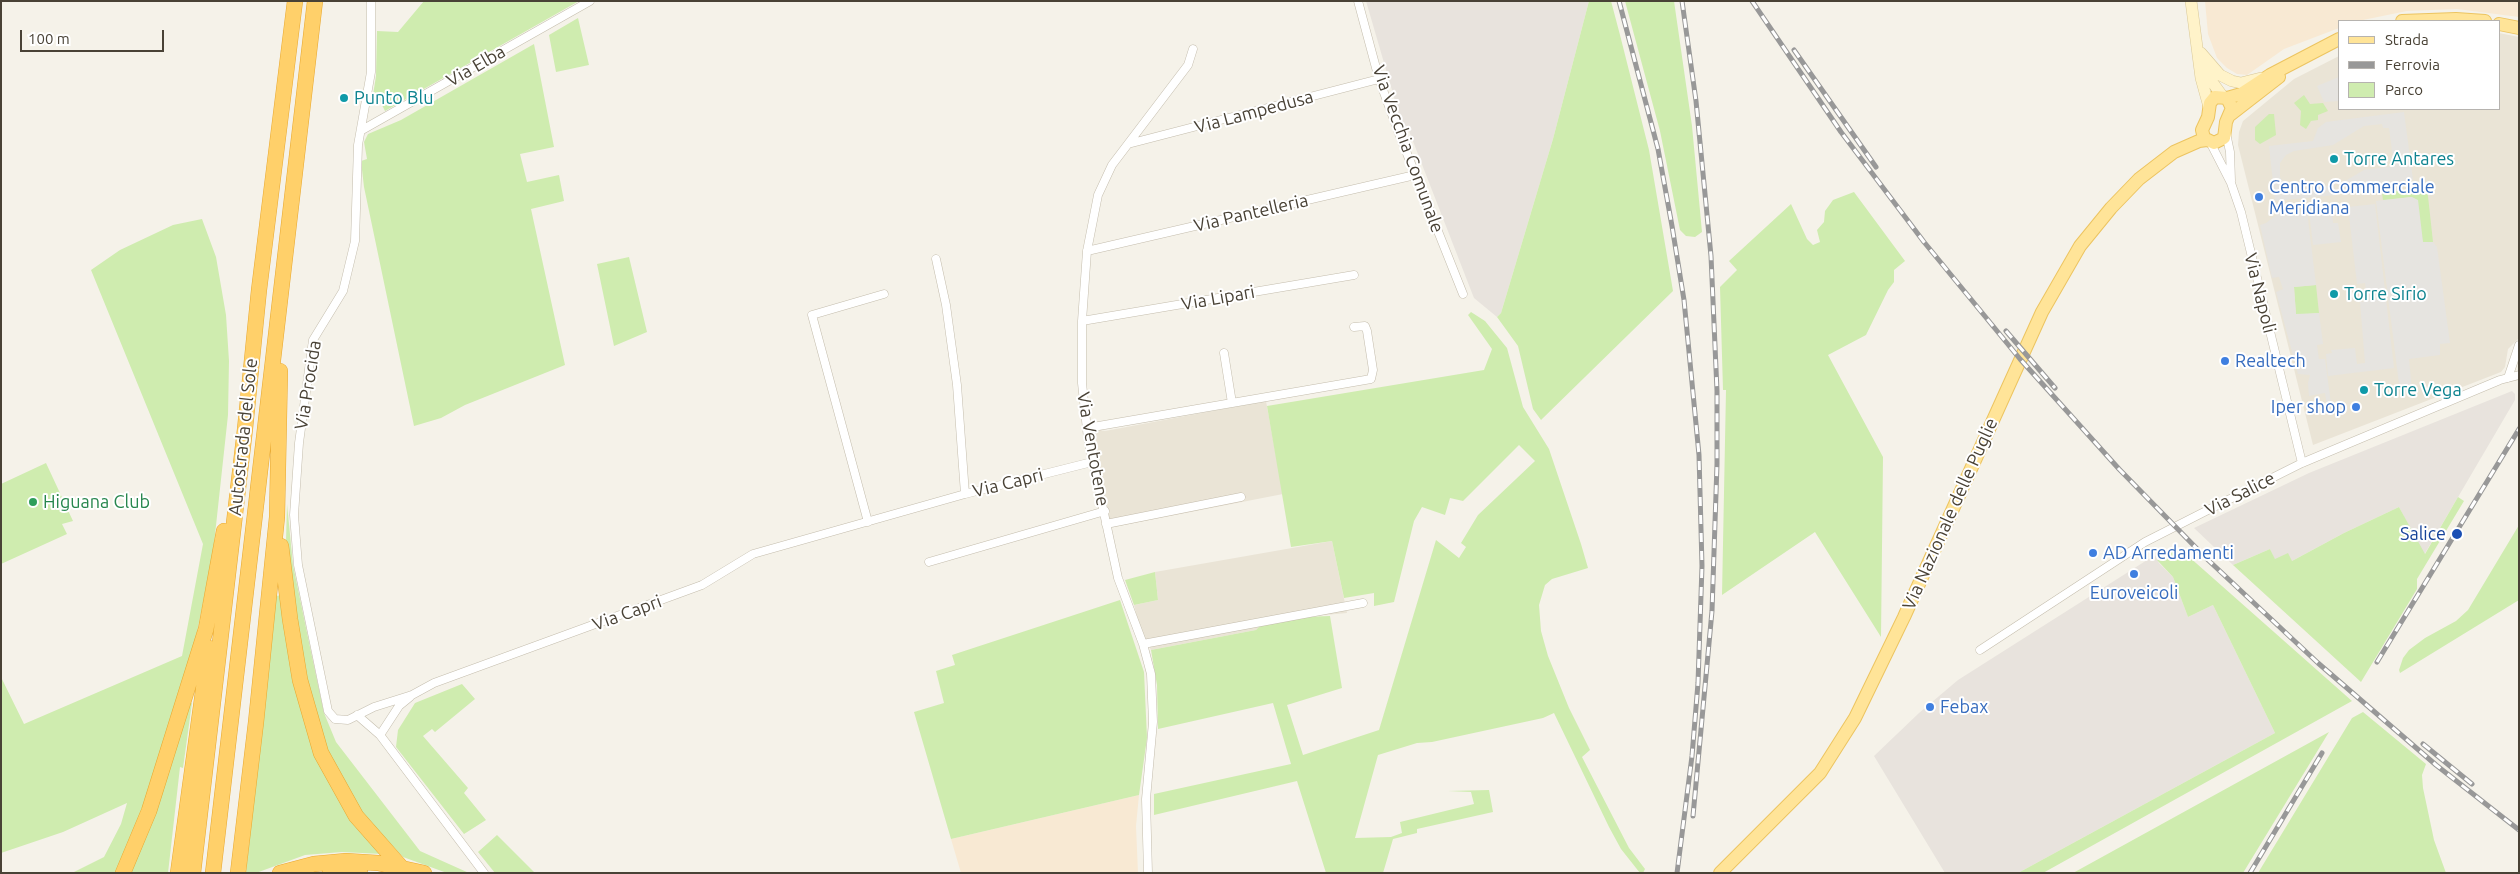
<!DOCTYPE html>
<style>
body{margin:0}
#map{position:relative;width:2520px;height:874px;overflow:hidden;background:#f5f2e9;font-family:Ubuntu,sans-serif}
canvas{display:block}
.frame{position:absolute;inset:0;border:2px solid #494236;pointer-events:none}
.legend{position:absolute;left:2338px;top:20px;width:162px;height:90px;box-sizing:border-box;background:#fff;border:1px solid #b6b3af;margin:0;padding:6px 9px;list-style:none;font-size:15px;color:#494236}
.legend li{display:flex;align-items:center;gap:10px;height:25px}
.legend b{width:25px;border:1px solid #b6b3af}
.scale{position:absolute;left:20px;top:30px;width:144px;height:22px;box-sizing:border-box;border:2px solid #494236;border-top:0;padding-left:6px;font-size:15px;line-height:18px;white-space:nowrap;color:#494236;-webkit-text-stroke:4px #fff;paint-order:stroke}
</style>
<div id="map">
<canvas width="2520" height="874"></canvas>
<div class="frame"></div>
<ul class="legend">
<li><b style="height:6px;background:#ffe498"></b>Strada</li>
<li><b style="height:6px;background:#989898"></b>Ferrovia</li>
<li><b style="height:14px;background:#cfecaf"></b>Parco</li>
</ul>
<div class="scale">100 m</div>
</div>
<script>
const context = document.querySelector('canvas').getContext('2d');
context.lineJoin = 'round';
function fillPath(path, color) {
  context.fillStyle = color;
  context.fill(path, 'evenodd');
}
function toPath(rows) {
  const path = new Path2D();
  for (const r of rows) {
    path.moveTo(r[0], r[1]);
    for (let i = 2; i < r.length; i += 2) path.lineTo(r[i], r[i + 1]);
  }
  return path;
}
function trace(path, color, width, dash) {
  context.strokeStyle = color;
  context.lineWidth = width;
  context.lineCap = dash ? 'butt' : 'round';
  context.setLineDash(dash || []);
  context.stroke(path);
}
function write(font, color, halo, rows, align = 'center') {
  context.font = font + ' Ubuntu,sans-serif';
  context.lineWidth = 4;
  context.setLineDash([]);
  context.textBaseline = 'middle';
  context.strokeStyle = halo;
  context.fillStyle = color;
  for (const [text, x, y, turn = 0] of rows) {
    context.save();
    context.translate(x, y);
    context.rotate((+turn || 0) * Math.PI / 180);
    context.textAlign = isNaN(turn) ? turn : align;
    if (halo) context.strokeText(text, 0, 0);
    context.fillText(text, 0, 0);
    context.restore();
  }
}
const residential = toPath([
 [2499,33,2519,37,2519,338,2508,349,2505,367,2501,372,2313,445,2238,145,2239,132,2243,121,2294,79,2339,56,2339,109,2499,109],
 [1266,401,1283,494,1109,528,1092,435,1099,430,1105,431],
 [1332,541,1347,613,1303,617,1261,626,1256,630,1151,650,1140,629,1134,605,1158,600,1155,572]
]);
const commercial = toPath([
 [2205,1,2519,1,2519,17,2457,9,2407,11,2358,21,2339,21,2339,28,2284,49,2247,75,2237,74,2227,68,2217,58,2208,34],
 [1139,795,1136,826,1138,873,961,873,951,839]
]);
const industrial = toPath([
 [1366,1,1589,1,1553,139,1501,313,1497,317,1474,298,1472,293,1409,131,1403,128],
 [2512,391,2515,394,2515,400,2424,555,2399,507,2344,533,2292,561,2275,560,2270,549,2233,565,2194,528,2309,473],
 [2155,555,2159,563,2173,577,2188,617,2213,605,2275,733,2018,873,1945,873,1874,756,1919,713,1958,680]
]);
const green = toPath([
 [424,1,579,1,385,111,377,95,373,95,376,76,377,31,398,32],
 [1589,1,1611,1,1620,35,1649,150,1673,291,1541,420,1533,409,1518,346,1497,317,1501,313,1553,139],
 [1625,1,1674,1,1692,126,1702,232,1695,237,1686,236,1680,230,1660,131],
 [578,18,589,65,556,72,549,35],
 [534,44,554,147,520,154,527,182,559,175,564,201,531,209,565,365,465,405,441,418,414,426,364,187,361,161,367,159,364,142,368,134,401,120],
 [2304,95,2310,104,2323,103,2328,111,2318,115,2318,120,2311,121,2306,129,2300,125,2301,111,2294,103],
 [2269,114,2274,114,2276,135,2260,144,2255,140,2255,127],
 [2427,187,2433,242,2423,243,2412,197,2383,200,2382,193],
 [1854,192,1905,261,1894,270,1894,282,1888,290,1866,335,1828,355,1883,457,1881,637,1815,532,1722,595,1726,390,1723,390,1720,287,1737,270,1729,261,1791,204,1807,239,1813,245,1820,242,1817,230,1824,222,1825,211,1833,200],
 [202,219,216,257,226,315,229,361,228,415,213,553,193,652,149,793,117,873,72,873,104,857,121,824,127,803,63,832,1,853,1,677,24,724,182,656,203,544,91,270,120,250,173,225],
 [629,257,647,332,614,346,597,264],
 [2316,285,2319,313,2296,315,2294,287],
 [1471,312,1485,321,1507,348,1523,407,1549,449,1581,544,1588,568,1552,579,1545,585,1539,605,1541,631,1548,656,1569,708,1590,750,1582,757,1629,848,1645,869,1643,873,1640,873,1621,849,1609,827,1554,713,1543,718,1432,742,1417,743,1378,755,1355,838,1391,837,1402,833,1400,822,1474,804,1471,792,1448,791,1489,790,1493,812,1417,829,1417,833,1393,839,1383,873,1326,873,1297,781,1154,815,1154,794,1291,764,1273,703,1158,729,1157,685,1151,650,1256,630,1260,626,1303,617,1330,616,1342,688,1287,705,1303,755,1379,730,1436,540,1459,558,1466,547,1461,543,1478,515,1535,461,1519,445,1463,501,1450,498,1445,515,1422,507,1414,521,1394,602,1374,606,1374,593,1344,598,1332,541,1291,547,1267,406,1484,370,1492,349,1468,315],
 [46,463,73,521,62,524,67,534,1,564,1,484],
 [2458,497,2464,501,2417,579,2417,589,2361,682,2233,565,2270,549,2275,559,2288,553,2292,561,2344,533,2399,507,2425,554],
 [287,504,293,565,310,647,324,713,336,742,420,851,469,873,447,873,403,857,359,810,328,753,317,723,292,610,286,541],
 [2519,525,2519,600,2400,673,2399,670,2403,658,2409,650,2425,638,2456,621,2468,610],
 [2179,548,2352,701,2043,873,2018,873,2275,733,2213,605,2188,617,2173,577,2157,560],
 [1155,572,1158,600,1134,605,1125,580],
 [283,595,310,731,382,854,342,852,305,855,256,873,246,873,275,596],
 [1120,600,1144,672,1147,738,1139,795,951,839,914,712,944,703,936,671,955,665,952,655],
 [462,684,475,699,435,732,432,729,423,736,468,788,464,793,486,820,464,834,396,747,398,730,415,703],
 [188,702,192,703,183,768,180,767,168,873,128,873],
 [2363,712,2426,764,2422,775,2423,788,2434,840,2446,873,2258,873,2352,718],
 [2329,732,2243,873,2073,873],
 [497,835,535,873,495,873,478,852]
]);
const parking = toPath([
 [2339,77,2339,101,2324,102,2317,86],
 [2404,112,2413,180,2410,181,2410,185,2347,193,2345,181,2364,170,2394,166,2389,128,2383,128,2382,124,2364,126,2333,145,2294,151,2286,155,2280,163,2280,177,2287,187,2294,191,2303,190,2334,185,2335,195,2275,201,2269,146,2313,141,2318,128,2326,122],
 [2412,197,2418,200,2423,242,2433,242,2437,247,2450,343,2440,344,2440,355,2409,359,2412,391,2400,392,2376,201],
 [2375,204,2394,368,2328,376,2326,354,2332,353,2331,350,2355,348,2357,364,2365,363,2360,302,2367,301,2365,283,2357,284,2348,207],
 [2332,209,2333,223,2338,223,2341,242,2313,245,2309,212],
 [2307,211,2316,285,2294,287,2296,314,2319,313,2323,344,2317,345,2319,359,2325,359,2331,404,2327,405,2325,393,2309,396,2308,383,2310,375,2298,374,2276,292,2283,289,2279,277,2272,278,2260,225,2266,223,2279,213]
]);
const street = toPath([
 [371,1,371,72,358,145,355,241,343,291,313,340,299,443,294,515,298,565,328,711,335,719,348,720,374,707,412,695,434,683,702,585,753,554,965,494,1092,462],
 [1358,1,1379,79,1398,131,1463,294],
 [362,130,590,1],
 [2226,133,2230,152,2231,181],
 [2210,142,2231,183,2241,212,2302,463],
 [1128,144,1379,79],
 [1087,251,1415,175],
 [936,259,946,305,957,385,965,494],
 [1082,321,1354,275],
 [1224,353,1232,403],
 [2508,378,2519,345],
 [1087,428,1371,379,1373,370,1367,331,1365,326,1354,327],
 [868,522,812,315,884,294],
 [1106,524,1241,497],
 [929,562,1105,511],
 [1143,644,1363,603],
 [1980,650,2145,542,2208,510,2302,463,2500,380,2519,375],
 [357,715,380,735,484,873],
 [380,735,399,706,410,697],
 [1148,873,1146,799,1153,722,1151,674,1143,644,1118,578,1088,439,1082,383,1082,321,1087,251,1098,195,1112,165,1188,65,1193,49]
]);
const secondary = toPath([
 [2191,1,2201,78,2209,107],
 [2201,53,2220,75,2232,81,2241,83,2261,78],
 [2205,64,2210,79,2223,97]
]);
const primary = toPath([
 [2402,21,2456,19,2485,21],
 [2499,24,2519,28],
 [2215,97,2227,98,2232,108,2226,122,2224,138,2214,143,2204,138,2202,130,2208,117,2210,103,2215,97],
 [2227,98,2241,94,2270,75,2339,39],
 [2230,115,2279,77],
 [1720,873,1820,773,1855,718,1904,617,2042,312,2080,246,2111,208,2139,179,2174,152,2199,141,2207,140]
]);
const highway = toPath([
 [281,546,290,619,300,680,321,753,356,816,401,867],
 [123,873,149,811,206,629,224,531],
 [178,873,209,648],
 [193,873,245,429,259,290,295,1],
 [213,873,315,1],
 [238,873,256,722,277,517,280,371],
 [280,873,314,864,346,861,378,863,424,873],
 [330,873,360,873]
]);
const rail = toPath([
 [1619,1,1658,149,1672,226,1684,300,1699,455,1702,566,1698,683,1692,756,1677,873],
 [1682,1,1696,101,1711,256,1717,391,1717,464,1712,611,1693,816],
 [1752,1,1841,132,1924,242,2020,359,2119,469,2207,559,2318,663,2436,765,2519,830],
 [1794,50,1876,167],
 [2006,331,2055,388],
 [2377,662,2519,429],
 [2423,744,2472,784],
 [2250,873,2322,753]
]);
const markers = [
 [344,98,5,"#0f9aa8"],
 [2334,159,5,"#0f9aa8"],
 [2259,197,5,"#3f7fe0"],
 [2334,294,5,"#0f9aa8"],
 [2225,361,5,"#3f7fe0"],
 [2364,390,5,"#0f9aa8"],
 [2356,407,5,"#3f7fe0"],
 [33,502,5,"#2e9e5b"],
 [2457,534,6,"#1a4fb4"],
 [2093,553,5,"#3f7fe0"],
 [2134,574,5,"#3f7fe0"],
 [1930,707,5,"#3f7fe0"]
];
const streetNames = [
 ["Via Elba",476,66,-30],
 ["Via Lampedusa",1254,112,-15],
 ["Via Vecchia Comunale",1408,149,70],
 ["Via Pantelleria",1251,213,-13],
 ["Via Napoli",2260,293,76],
 ["Via Lipari",1218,298,-10],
 ["Via Procida",308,385,-81],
 ["Autostrada del Sole",243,437,-84],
 ["Via Ventotene",1093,449,80],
 ["Via Capri",1008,483,-14],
 ["Via Salice",2240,494,-27],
 ["Via Nazionale delle Puglie",1950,514,-66],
 ["Via Capri",627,613,-20]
];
const cultureNames = [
 ["Punto Blu",354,98],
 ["Torre Antares",2344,159],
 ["Torre Sirio",2344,294],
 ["Torre Vega",2374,390]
];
const shopNames = [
 ["Centro Commerciale",2269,187],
 ["Meridiana",2269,208],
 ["Realtech",2235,361],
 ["Iper shop",2346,407,"right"],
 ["AD Arredamenti",2103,553],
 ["Euroveicoli",2134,593,"center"],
 ["Febax",1940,707]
];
const leisureNames = [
 ["Higuana Club",43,502]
];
const transitNames = [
 ["Salice",2446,534]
];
fillPath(residential, '#eae4d6');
fillPath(commercial, '#f8e9d3');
fillPath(industrial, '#e8e3dd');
fillPath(green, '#cfecaf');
fillPath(parking, '#e6e4e0');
trace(street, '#c4bdad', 9);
trace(secondary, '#d8c796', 12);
trace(primary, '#ecc460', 14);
trace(highway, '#e8a830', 16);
trace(street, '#fff', 8);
trace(secondary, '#fff3c9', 11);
trace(primary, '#ffe498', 12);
trace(highway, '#ffd06a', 15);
trace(rail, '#989898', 5);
trace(rail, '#fff', 3, [9]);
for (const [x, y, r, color] of markers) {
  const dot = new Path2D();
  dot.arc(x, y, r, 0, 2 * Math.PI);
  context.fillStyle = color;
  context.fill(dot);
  trace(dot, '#fff', 2);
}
write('18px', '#494236', '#fff', streetNames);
write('18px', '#0d838f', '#fff', cultureNames, 'left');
write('18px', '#366cbe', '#fff', shopNames, 'left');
write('18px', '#27864d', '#fff', leisureNames, 'left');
write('18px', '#164399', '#fff', transitNames, 'right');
</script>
